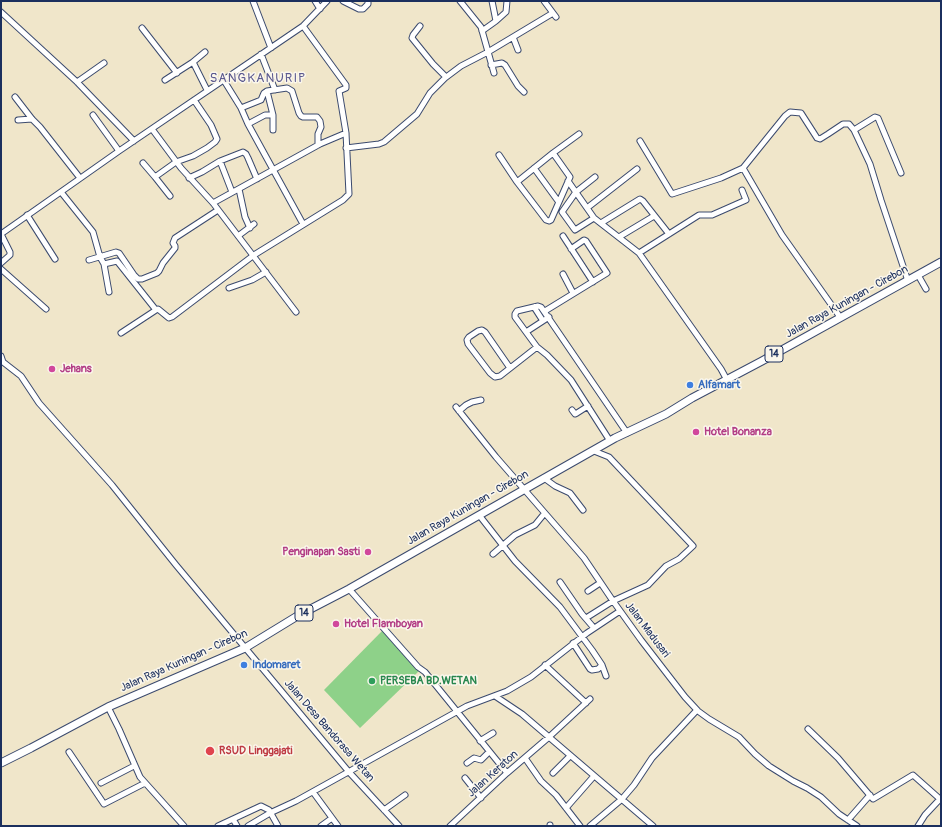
<!DOCTYPE html>
<style>
body{margin:0}
#map{position:relative;width:942px;height:827px;overflow:hidden;background:#f0e6ca;font-family:Pangolin,sans-serif}
canvas{display:block}
.frame{position:absolute;inset:0;border:2px solid #1b2f5e;pointer-events:none}
</style>
<div id="map">
<canvas width="942" height="827"></canvas>
<div class="frame"></div>
</div>
<script>
const context = document.querySelector('canvas').getContext('2d');
context.lineJoin = 'round';
function fillPath(path, color) {
  context.fillStyle = color;
  context.fill(path, 'evenodd');
}
function toPath(rows) {
  const path = new Path2D();
  for (const r of rows) {
    path.moveTo(r[0], r[1]);
    for (let i = 2; i < r.length; i += 2) path.lineTo(r[i], r[i + 1]);
  }
  return path;
}
function trace(path, color, width, dash) {
  context.strokeStyle = color;
  context.lineWidth = width;
  context.lineCap = dash ? 'butt' : 'round';
  context.setLineDash(dash || []);
  context.stroke(path);
}
function write(font, color, halo, rows, align = 'center') {
  context.font = font + ' Pangolin,sans-serif';
  context.lineWidth = 3;
  context.setLineDash([]);
  context.textBaseline = 'middle';
  context.strokeStyle = halo;
  context.fillStyle = color;
  for (const [text, x, y, turn = 0] of rows) {
    context.save();
    context.translate(x, y);
    context.rotate((+turn || 0) * Math.PI / 180);
    context.textAlign = isNaN(turn) ? turn : align;
    if (halo) context.strokeText(text, 0, 0);
    context.fillText(text, 0, 0);
    context.restore();
  }
}
const green = toPath([
 [383,630,419,671,360,728,324,690]
]);
const minor = toPath([
 [253,1,271,48],
 [315,1,320,9],
 [343,1,359,9,363,9,368,4,368,1],
 [460,1,481,27,494,73],
 [544,1,556,17],
 [1,12,77,82,134,141],
 [496,21,506,12,507,1],
 [420,26,413,35,412,38,433,64,446,77],
 [142,28,177,73],
 [482,31,496,21,492,1],
 [513,37,518,50],
 [205,52,193,62,207,90],
 [261,54,275,90],
 [491,65,502,63,505,65,518,86,524,92],
 [223,79,241,108,248,124,303,224],
 [165,80,193,62],
 [77,82,104,63],
 [267,91,273,115,273,130],
 [15,97,32,119,40,127,80,178],
 [241,108,261,100,264,93,267,91,287,88,292,91,299,113,301,116,303,117,317,117,320,121,321,127,318,134,318,145],
 [93,115,119,151],
 [18,120,32,119],
 [248,124,265,115,273,115],
 [152,129,181,168,213,203,296,312],
 [854,130,875,117,878,118,901,173],
 [640,141,672,194,721,178,743,168,785,116,790,112,801,113,817,138,820,139,828,134,843,124,849,124,854,130,870,164,881,200,908,281],
 [346,148,379,144,384,142,417,114,430,93,445,78,461,66,488,52,553,13],
 [553,153,579,134],
 [499,155,517,182,546,220,549,221,551,220,570,177,553,153,517,182],
 [220,161,232,192],
 [143,163,155,177],
 [534,168,558,201],
 [743,168,782,235,840,317],
 [189,178,202,172,220,161,243,152,246,154,248,158,257,179],
 [568,181,594,218,639,253,721,369,727,380],
 [239,189,245,217,250,228],
 [61,192,93,232,100,257,104,264,109,292],
 [170,196,155,177,176,162,193,156,207,148,215,142,217,139,211,125,194,100],
 [213,203,320,144,346,133],
 [587,208,637,169],
 [27,215,55,259],
 [594,218,575,230,562,212,576,192,595,177],
 [601,223,640,199,643,201,669,234],
 [1,234,119,151,303,26,327,1],
 [238,236,254,224],
 [563,236,593,282],
 [619,237,654,216],
 [639,253,699,215,712,215,746,200,742,190],
 [89,260,116,252,119,253,134,275,138,279,142,279,157,273,159,271,163,263,175,248,175,246,173,243,175,238,218,210],
 [1,263,10,255,10,252,1,234],
 [104,264,117,261,156,310],
 [1,269,46,309],
 [563,274,573,293],
 [918,275,926,289],
 [229,288,252,280,266,272],
 [534,307,543,321],
 [545,311,607,273,586,241,584,240,571,249],
 [526,332,549,317],
 [121,333,156,310,158,309,169,318,172,317,254,255,343,200,349,194,346,133,339,91,346,88,346,85,303,26],
 [1,356,3,362,21,376,39,403,112,485,176,565,349,772,399,826],
 [510,368,485,332,482,330,478,331,469,337,467,340,468,344,490,373,495,377,500,376,523,358,537,347],
 [456,407,496,457,584,558,613,601,641,640,685,697,698,711,709,719,739,737,755,754,769,766,793,781,807,788,821,797,839,814,857,826],
 [572,410,575,414,577,413,588,406],
 [459,411,466,405,472,402,481,400],
 [610,441,571,380,547,355,537,347,515,317,515,314,517,311,538,306,541,307,627,433],
 [544,478,555,486,570,493,583,510],
 [479,515,515,561,560,607,592,650,602,665,598,669,592,670,590,669,573,643],
 [493,554,515,535,535,525,544,514],
 [560,582,582,614,594,628],
 [349,589,418,667,425,672,507,773],
 [588,591,600,583],
 [586,618,613,601,648,585,666,566,679,559,693,546,609,457,594,451],
 [545,665,586,703],
 [602,665,606,676],
 [495,696,522,714,653,826],
 [108,707,119,729,140,777,184,826],
 [808,729,838,758,873,799,913,775,941,800],
 [480,741,493,733],
 [69,752,104,804,145,783],
 [525,758,541,781,556,795,580,826],
 [467,763,474,758,481,760,489,752],
 [553,773,570,756],
 [465,778,481,798],
 [101,783,134,766],
 [313,792,338,826],
 [566,808,594,776],
 [384,810,405,795],
 [233,819,237,826],
 [848,820,870,795],
 [550,825,550,826],
 [218,826,261,806,269,810,278,826],
 [248,826,270,813,296,801,467,706,507,691,531,677,587,633,620,611],
 [321,826,332,818],
 [450,826,507,773,549,737,590,699],
 [590,826,622,799,634,785,652,758,697,710],
 [918,826,925,815,940,799]
]);
const highway = toPath([
 [1,763,31,748,108,707,245,648,299,615,349,589,615,438,666,414,692,398,762,361,941,262]
]);
const markers = [
 [52,369,4,"#d1479c"],
 [690,385,4,"#3f7fe0"],
 [696,432,4,"#d1479c"],
 [368,552,4,"#d1479c"],
 [336,624,4,"#d1479c"],
 [244,665,4,"#3f7fe0"],
 [372,681,4,"#2e9e5b"],
 [210,751,5,"#e0444e"]
];
const shields = [
 [774,354,18],
 [304,613,18]
];
const shieldNames = [
 ["14",774,354],
 ["14",304,613]
];
const streetNames = [
 ["Jalan Raya Kuningan - Cirebon",847,302,-29],
 ["Jalan Raya Kuningan - Cirebon",468,508,-30],
 ["Jalan Madusari",647,630,53],
 ["Jalan Raya Kuningan - Cirebon",184,661,-24],
 ["Jalan Desa Bandorasa Wetan",329,731,49],
 ["Jalan Keraton",493,774,-42]
];
const hotelNames = [
 ["Jehans",60,369],
 ["Hotel Bonanza",704,432],
 ["Penginapan Sasti",360,552,"right"],
 ["Hotel Flamboyan",344,624]
];
const shopNames = [
 ["Alfamart",698,385],
 ["Indomaret",252,665]
];
const leisureNames = [
 ["PERSEBA BD.WETAN",380,681]
];
const healthNames = [
 ["RSUD Linggajati",219,751]
];
const quarterNames = [
 ["SANGKANURIP",258,79]
];
fillPath(green, '#8ed189');
trace(minor, '#3b4a6e', 7);
trace(highway, '#3b4a6e', 9);
trace(minor, '#fff', 5);
trace(highway, '#fff', 7);
for (const [x, y, r, color] of markers) {
  const dot = new Path2D();
  dot.arc(x, y, r, 0, 2 * Math.PI);
  context.fillStyle = color;
  context.fill(dot);
  trace(dot, '#fbf7ec', 1.5);
}
for (const [x, y, w] of shields) {
  const box = new Path2D();
  box.roundRect(x - w / 2, y - 8, w, 16, 3);
  context.fillStyle = '#fbf7ec';
  context.fill(box);
  trace(box, '#1b2f5e', 1);
}
write('bold 10px', '#1b2f5e', null, shieldNames);
write('11px', '#1b2f5e', '#fbf7ec', streetNames);
write('bold 11px', '#b23c85', '#fbf7ec', hotelNames, 'left');
write('bold 11px', '#366cbe', '#fbf7ec', shopNames, 'left');
write('bold 11px', '#27864d', '#fbf7ec', leisureNames, 'left');
write('bold 11px', '#be3a42', '#fbf7ec', healthNames, 'left');
context.letterSpacing = '1px';
write('13px', '#5c5a90', '#fbf7ec', quarterNames);
context.letterSpacing = '0px';
</script>
